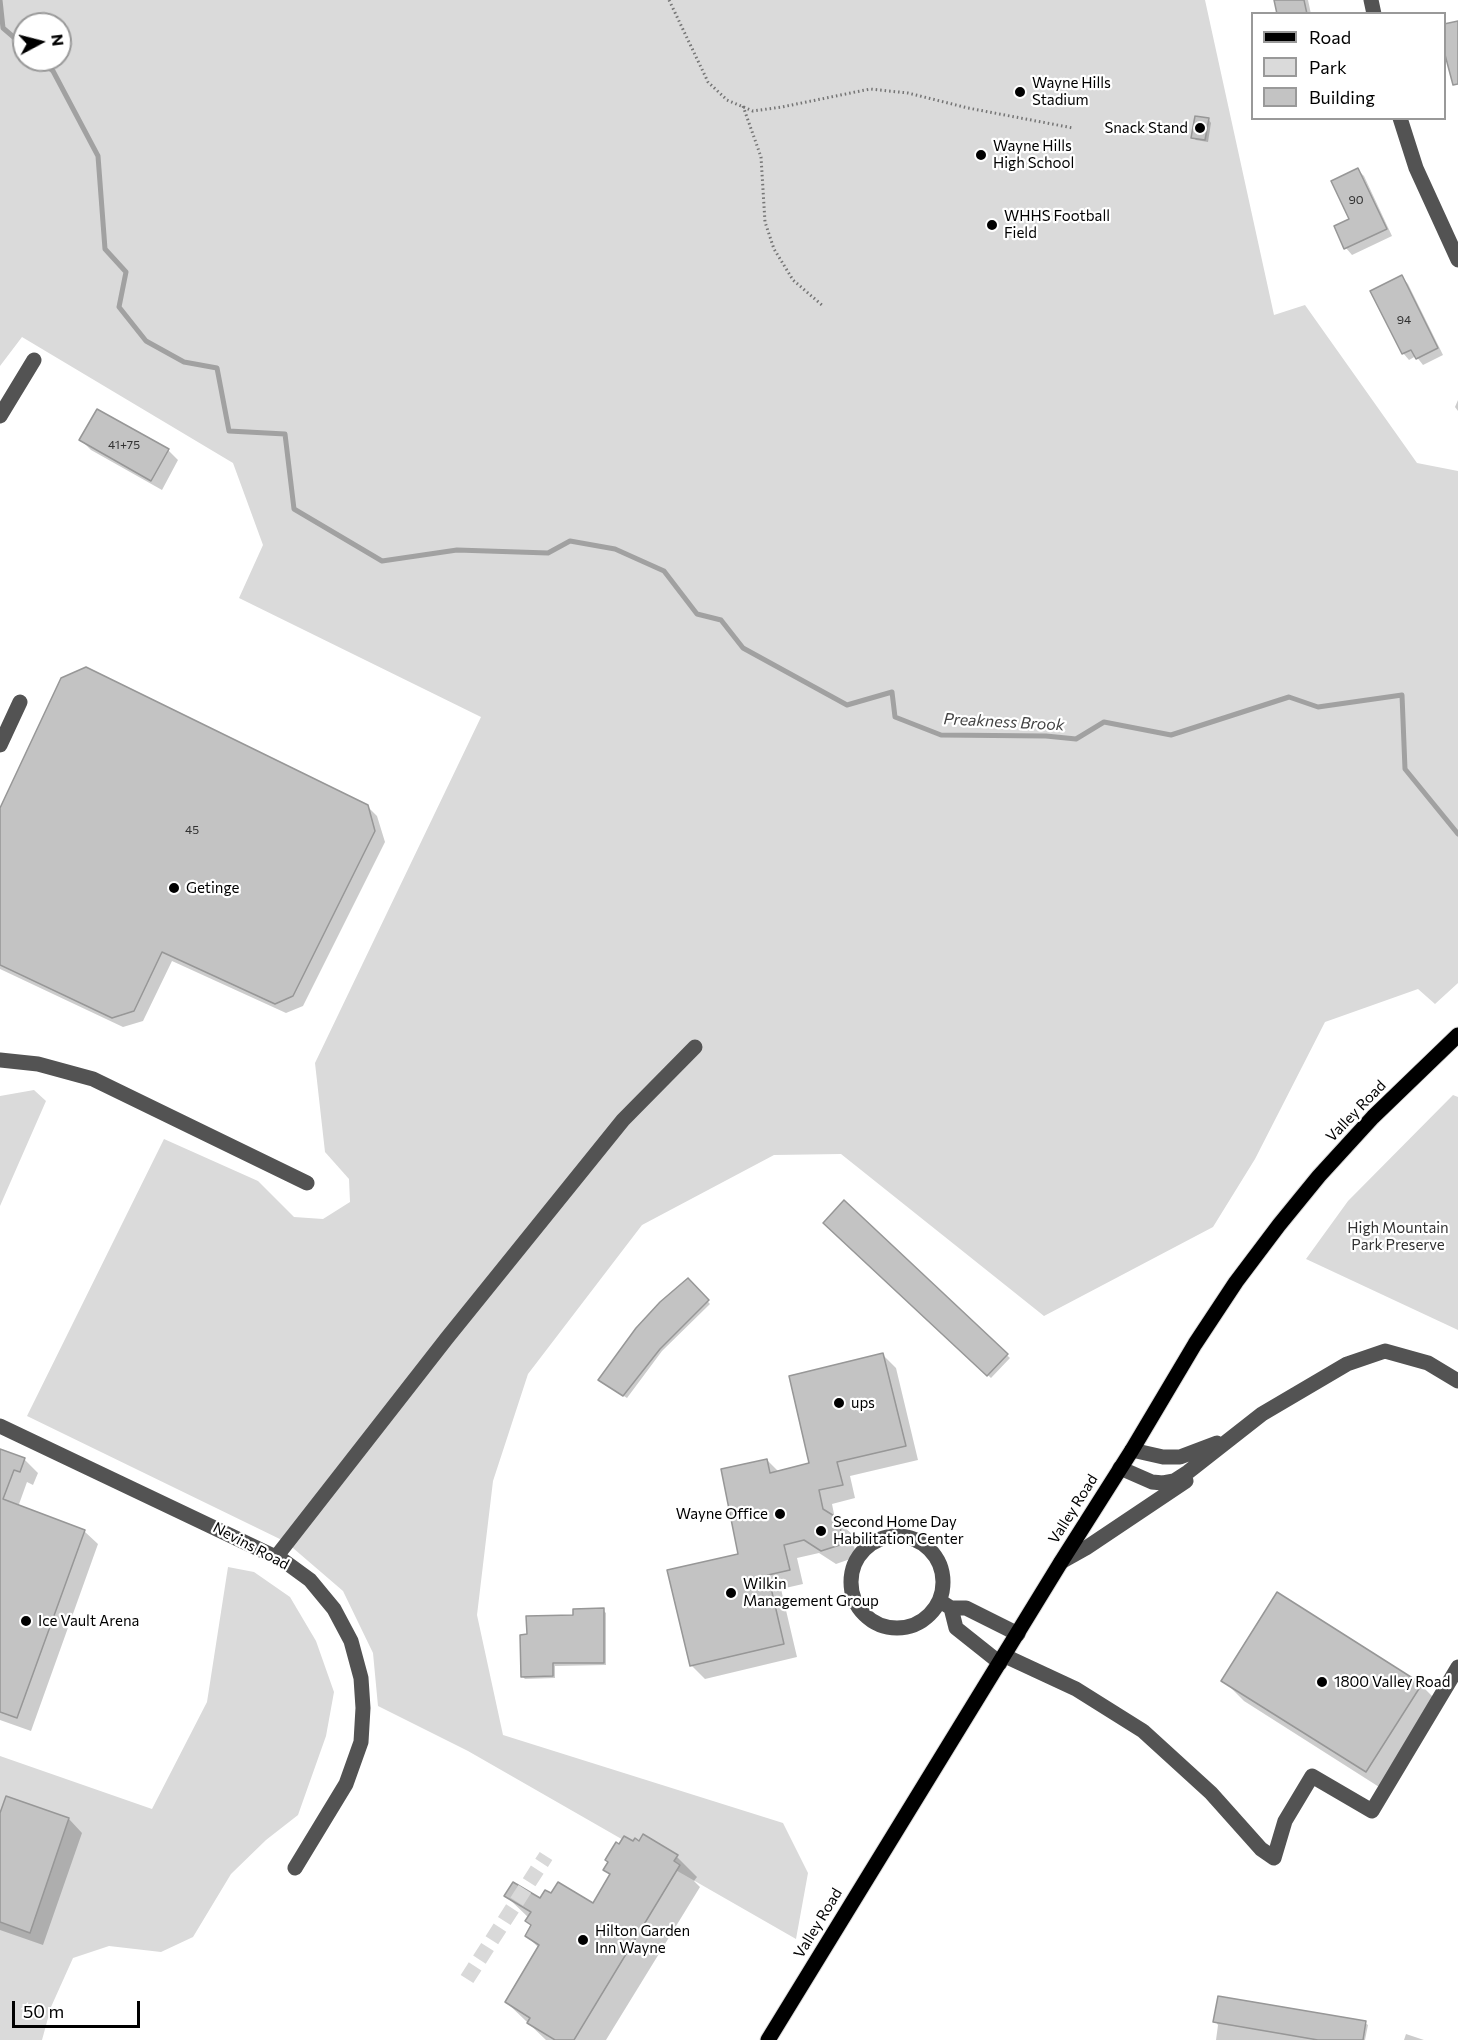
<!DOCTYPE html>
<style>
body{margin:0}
#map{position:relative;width:1458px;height:2040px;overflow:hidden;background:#fff;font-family:Commissioner,sans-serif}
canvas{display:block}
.legend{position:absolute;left:1251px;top:12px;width:195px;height:108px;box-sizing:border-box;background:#fff;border:2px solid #999;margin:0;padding:8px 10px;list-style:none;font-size:18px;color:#000}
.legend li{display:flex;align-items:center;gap:12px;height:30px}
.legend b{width:30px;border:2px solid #999}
.north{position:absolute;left:12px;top:12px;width:60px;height:60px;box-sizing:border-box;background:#fff;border:2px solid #999;border-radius:50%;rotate:83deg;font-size:16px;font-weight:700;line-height:24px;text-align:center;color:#000}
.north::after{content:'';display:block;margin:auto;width:21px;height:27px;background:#000;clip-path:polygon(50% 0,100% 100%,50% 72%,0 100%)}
.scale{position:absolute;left:12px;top:2001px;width:128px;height:27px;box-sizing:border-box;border:3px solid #000;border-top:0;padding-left:8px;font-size:18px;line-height:21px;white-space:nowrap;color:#000;-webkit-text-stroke:4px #fff;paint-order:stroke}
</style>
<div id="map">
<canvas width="1458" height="2040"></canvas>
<ul class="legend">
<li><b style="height:8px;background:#000"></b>Road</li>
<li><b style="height:16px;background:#dadada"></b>Park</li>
<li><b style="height:16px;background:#c3c3c3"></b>Building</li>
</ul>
<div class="north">N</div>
<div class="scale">50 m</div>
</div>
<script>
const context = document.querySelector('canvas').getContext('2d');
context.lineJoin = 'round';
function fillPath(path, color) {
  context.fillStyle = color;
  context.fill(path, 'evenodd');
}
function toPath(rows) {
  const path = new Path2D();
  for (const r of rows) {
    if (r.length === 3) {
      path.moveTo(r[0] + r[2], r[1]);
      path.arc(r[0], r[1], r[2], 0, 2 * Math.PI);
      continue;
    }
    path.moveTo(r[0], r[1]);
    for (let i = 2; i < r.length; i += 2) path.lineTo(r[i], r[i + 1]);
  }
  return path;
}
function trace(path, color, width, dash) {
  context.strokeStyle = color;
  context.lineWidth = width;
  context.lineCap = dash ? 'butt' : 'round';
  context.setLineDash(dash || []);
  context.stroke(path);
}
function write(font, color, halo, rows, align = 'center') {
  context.font = font + ' Commissioner,sans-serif';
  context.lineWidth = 4.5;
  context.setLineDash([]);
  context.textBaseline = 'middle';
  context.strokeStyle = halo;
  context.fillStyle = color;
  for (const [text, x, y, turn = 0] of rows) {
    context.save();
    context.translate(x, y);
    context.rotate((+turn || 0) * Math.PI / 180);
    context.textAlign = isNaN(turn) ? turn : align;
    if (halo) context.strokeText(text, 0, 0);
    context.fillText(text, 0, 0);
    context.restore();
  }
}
const green = toPath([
 [0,0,1205,0,1274,315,1305,305,1417,463,1458,471,1458,983,1435,1004,1418,989,1325,1022,1255,1159,1213,1227,1044,1316,841,1154,774,1155,642,1225,528,1374,493,1481,477,1615,503,1735,783,1823,808,1873,796,1939,468,1751,378,1706,373,1653,343,1591,286,1542,27,1416,164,1139,258,1181,294,1217,323,1219,350,1202,349,1179,325,1152,315,1063,481,717,239,598,263,545,233,463,22,337,0,366],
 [24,24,60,24,60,60,24,60],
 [34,1090,46,1101,0,1206,0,1096],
 [1453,1095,1458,1097,1458,1330,1306,1259,1348,1201],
 [228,1567,254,1572,290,1597,316,1641,334,1692,326,1736,298,1815,266,1840,231,1874,193,1937,161,1952,109,1946,73,1958,51,2007,42,2040,0,2040,0,1756,152,1809,207,1702]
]);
const shadow = toPath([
 [1275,0,1308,0,1311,14,1278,14],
 [1197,117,1209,120,1211,123,1208,142,1196,140,1193,137],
 [1358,170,1364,176,1392,236,1352,255,1346,248],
 [1402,277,1408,284,1443,355,1423,365,1416,356,1409,360,1403,353],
 [1458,400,1458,411,1455,407],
 [81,440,168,450,178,460,162,490,91,450],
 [367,806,377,816,385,842,303,1006,286,1013,172,961,143,1021,123,1027,0,969,0,811],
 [844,1202,1010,1358,991,1378,825,1223],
 [688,1280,710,1304,662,1351,627,1398,602,1382],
 [883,1355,896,1368,918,1460,850,1476,855,1498,832,1504,835,1519,852,1534,856,1557,836,1564,819,1553,797,1558,803,1584,781,1589,797,1657,705,1679,691,1665,740,1555,767,1460,779,1472,811,1464],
 [0,1450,24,1459,38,1473,33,1485,27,1482,18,1507,84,1531,98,1544,31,1731,0,1720],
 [603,1610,606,1613,606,1665,555,1666,555,1678,525,1679,522,1676,574,1617],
 [1223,1680,1421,1685,1441,1705,1387,1792,1244,1701],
 [0,1818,69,1819,82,1833,43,1945,0,1930],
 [634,1843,677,1857,697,1877,694,1881,700,1887,606,2040,546,2040,506,2002,539,1948,527,1936,532,1926,529,1918,506,1896,593,1905,611,1876,605,1870,619,1846],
 [1215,2021,1365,2023,1368,2025,1365,2040,1216,2040,1218,2025],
 [1406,2034,1424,2040,1404,2040]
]);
const stream = toPath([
 [0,0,3,28,24,46],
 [40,60,53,71,98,156,105,249,126,272,119,307,146,341,184,362,217,368,229,431,285,434,294,509,382,561,457,550,548,553,570,541,615,549,664,571,697,614,721,620,743,648,847,705,892,692,895,717,941,735,1046,736,1076,739,1104,722,1171,735,1289,697,1318,707,1402,695,1405,769,1458,834]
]);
const building = toPath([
 [1274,0,1304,0,1307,14,1277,14,1274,0],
 [1458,21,1458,84,1453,85,1444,51,1444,24,1458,21],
 [1195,116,1209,118,1205,140,1191,138,1195,116],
 [1358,168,1387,229,1344,249,1334,226,1349,219,1331,181,1358,168],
 [1402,275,1438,348,1416,359,1411,350,1402,354,1370,291,1402,275],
 [97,409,169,449,151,481,79,440,97,409],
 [86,667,368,805,375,831,293,996,275,1004,162,952,134,1011,112,1018,0,965,0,808,61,678,86,667],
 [844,1200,1008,1354,987,1376,823,1223,844,1200],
 [688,1278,709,1300,660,1349,623,1396,598,1380,636,1328,660,1302,688,1278],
 [883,1353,906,1446,837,1462,843,1485,819,1490,823,1509,839,1519,843,1544,821,1551,804,1540,784,1545,790,1570,768,1575,784,1644,690,1666,667,1570,738,1554,721,1469,767,1459,770,1473,809,1463,789,1376,883,1353],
 [0,1449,25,1458,20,1472,14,1470,3,1499,85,1530,17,1718,0,1712,0,1449],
 [1277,1592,1422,1684,1366,1772,1221,1681,1277,1592],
 [604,1608,604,1663,553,1663,553,1676,521,1677,520,1635,527,1634,526,1616,573,1615,573,1609,604,1608],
 [6,1796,69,1818,30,1933,0,1922,0,1813,6,1796],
 [643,1834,678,1855,674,1861,680,1865,574,2040,555,2040,527,2023,530,2018,505,2002,539,1945,525,1936,531,1925,525,1921,531,1912,504,1896,513,1882,540,1898,545,1890,551,1893,558,1882,593,1903,610,1874,603,1870,608,1862,605,1860,616,1842,619,1844,624,1836,633,1841,635,1838,639,1841,643,1834],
 [1218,1996,1366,2021,1363,2040,1318,2040,1213,2022,1218,1996]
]);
const minorTunnel = toPath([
 [467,1979,546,1856]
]);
const path = toPath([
 [669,0,708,82,727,100,753,111,782,107,870,89,908,93,968,108,1073,128],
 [743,106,761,157,765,222,774,249,793,280,823,306]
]);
const minor = toPath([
 [1371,0,1374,14],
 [1400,118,1416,168,1458,260],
 [0,416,34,360],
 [0,745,20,702],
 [0,1060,38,1064,93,1079,307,1183],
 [0,1426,284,1561,310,1580,334,1609,351,1641,361,1678,363,1708,361,1742,346,1784,295,1868],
 [1132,1450,1163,1457,1180,1457,1217,1443],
 [1120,1468,1152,1482,1163,1483,1174,1481,1188,1472,1262,1414,1347,1364,1385,1351,1428,1363,1458,1381],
 [897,1582,46],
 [276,1557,447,1338,623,1120,695,1047],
 [1061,1562,1086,1548,1186,1481],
 [940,1601,951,1608,956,1628,1000,1663],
 [951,1608,966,1608,1018,1634],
 [1005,1656,1076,1689,1143,1731,1211,1793,1261,1849,1274,1858,1285,1821,1312,1776,1372,1811,1458,1667]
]);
const major = toPath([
 [768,2040,1061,1562,1132,1450,1195,1344,1236,1282,1279,1225,1319,1176,1373,1117,1458,1035]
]);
const markers = [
 [1020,92,6,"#000"],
 [1200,128,6,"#000"],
 [981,155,6,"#000"],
 [992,225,6,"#000"],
 [174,888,6,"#000"],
 [839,1403,6,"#000"],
 [780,1514,6,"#000"],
 [821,1531,6,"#000"],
 [731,1593,6,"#000"],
 [26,1621,6,"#000"],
 [1322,1682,6,"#000"],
 [583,1940,6,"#000"]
];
const numberNames = [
 ["90",1356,200],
 ["94",1404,320],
 ["41+75",124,445],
 ["45",192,830]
];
const poiNames = [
 ["Wayne Hills",1032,83],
 ["Stadium",1032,100],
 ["Snack Stand",1188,128,"right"],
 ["Wayne Hills",993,146],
 ["High School",993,163],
 ["WHHS Football",1004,216],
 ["Field",1004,233],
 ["Getinge",186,888],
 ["ups",851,1403],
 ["Wayne Office",768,1514,"right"],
 ["Second Home Day",833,1522],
 ["Habilitation Center",833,1539],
 ["Wilkin",743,1584],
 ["Management Group",743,1601],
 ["Ice Vault Arena",38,1621],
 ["1800 Valley Road",1334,1682],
 ["Hilton Garden",595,1931],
 ["Inn Wayne",595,1948]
];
const streetNames = [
 ["Valley Road",1356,1111,-46],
 ["Valley Road",1073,1509,-58],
 ["Nevins Road",251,1546,28],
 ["Valley Road",818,1923,-59]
];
const parkNames = [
 ["High Mountain",1398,1228],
 ["Park Preserve",1398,1245]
];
const waterNames = [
 ["Preakness Brook",1004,722,3]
];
fillPath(green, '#dadada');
fillPath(shadow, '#0003');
trace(stream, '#a1a1a1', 5);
fillPath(building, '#c3c3c3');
trace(building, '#979797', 1.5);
trace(minorTunnel, '#d9d9d9', 15, [15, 8]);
trace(major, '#dbdbdb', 17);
trace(path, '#757575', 3, [1.5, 3]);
trace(minor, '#535353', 15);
trace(major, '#000', 15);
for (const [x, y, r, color] of markers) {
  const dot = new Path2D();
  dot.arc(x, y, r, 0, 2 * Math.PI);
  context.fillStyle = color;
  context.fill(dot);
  trace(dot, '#fff', 2);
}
write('12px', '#313131', null, numberNames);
write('15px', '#000', '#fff', poiNames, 'left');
write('15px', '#000', '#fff', streetNames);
write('15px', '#313131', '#fff', parkNames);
write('italic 16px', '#424242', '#fff', waterNames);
</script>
